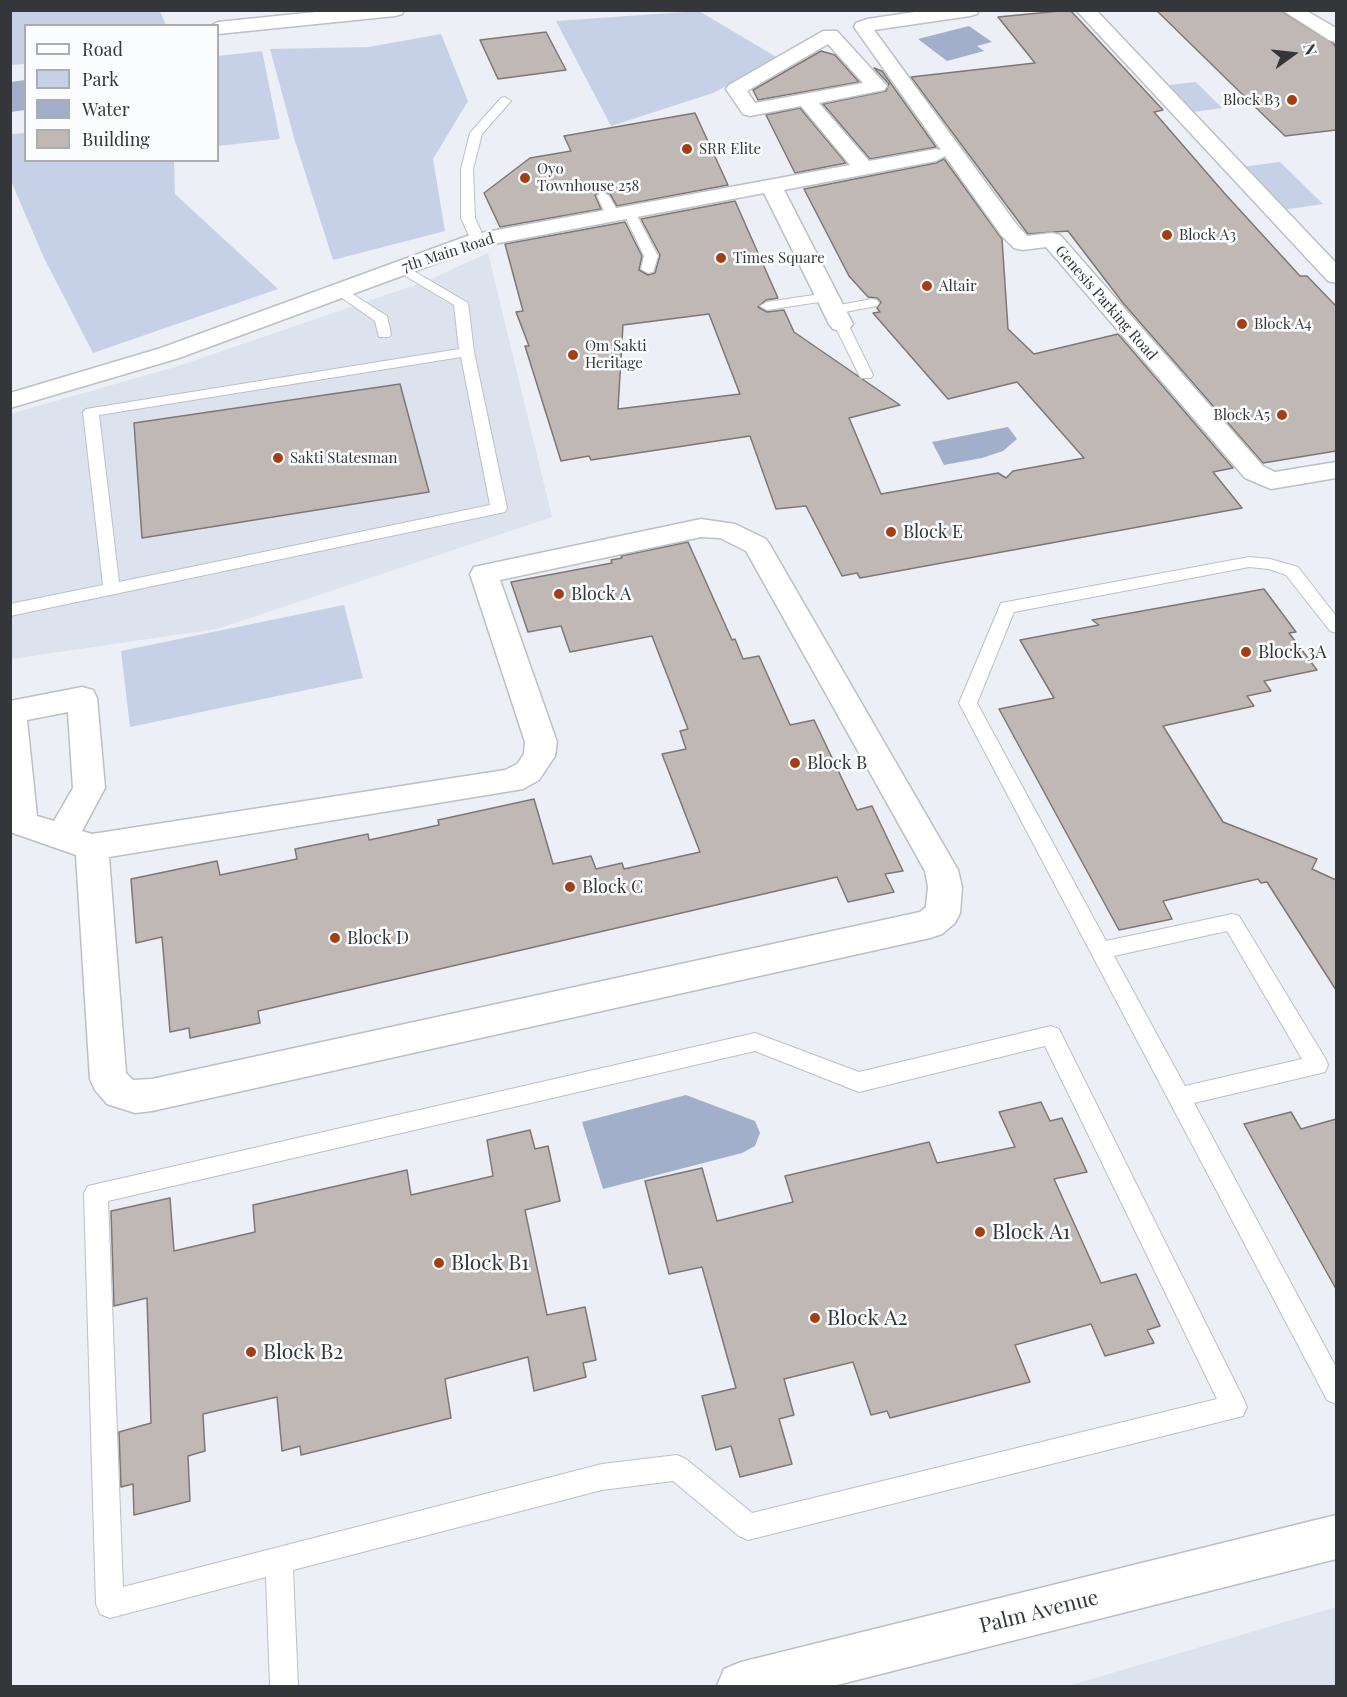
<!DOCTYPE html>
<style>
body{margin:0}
#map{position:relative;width:1347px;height:1697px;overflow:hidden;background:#eceff5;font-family:"Playfair Display",serif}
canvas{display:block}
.frame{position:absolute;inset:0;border:12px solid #353639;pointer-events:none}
.legend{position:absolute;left:24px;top:24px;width:195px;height:138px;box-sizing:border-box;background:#fbfcfe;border:2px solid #acadaf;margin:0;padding:8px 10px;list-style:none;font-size:18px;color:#353639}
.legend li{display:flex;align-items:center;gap:12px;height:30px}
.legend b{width:30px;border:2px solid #acadaf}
.north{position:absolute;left:1263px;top:24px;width:60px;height:60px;-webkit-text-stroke:4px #fbfcfe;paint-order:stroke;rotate:75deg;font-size:16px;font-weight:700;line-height:24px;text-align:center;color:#353639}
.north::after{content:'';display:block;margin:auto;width:21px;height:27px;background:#353639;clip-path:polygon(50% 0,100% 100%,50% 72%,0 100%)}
</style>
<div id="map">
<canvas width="1347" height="1697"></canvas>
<div class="frame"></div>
<ul class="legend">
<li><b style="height:8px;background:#fff"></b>Road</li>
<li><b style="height:16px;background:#c6d1e7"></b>Park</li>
<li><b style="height:16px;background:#a2afca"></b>Water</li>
<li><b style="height:16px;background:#bfb8b5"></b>Building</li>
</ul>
<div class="north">N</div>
</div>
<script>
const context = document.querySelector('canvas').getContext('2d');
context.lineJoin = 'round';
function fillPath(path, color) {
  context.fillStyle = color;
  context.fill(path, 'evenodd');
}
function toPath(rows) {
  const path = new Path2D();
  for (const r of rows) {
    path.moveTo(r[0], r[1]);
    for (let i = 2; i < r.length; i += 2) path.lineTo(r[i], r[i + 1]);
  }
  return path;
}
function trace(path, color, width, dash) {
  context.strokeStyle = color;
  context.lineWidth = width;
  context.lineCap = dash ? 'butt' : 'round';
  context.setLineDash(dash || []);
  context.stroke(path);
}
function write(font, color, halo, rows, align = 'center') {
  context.font = font + ' "Playfair Display",serif';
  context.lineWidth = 5;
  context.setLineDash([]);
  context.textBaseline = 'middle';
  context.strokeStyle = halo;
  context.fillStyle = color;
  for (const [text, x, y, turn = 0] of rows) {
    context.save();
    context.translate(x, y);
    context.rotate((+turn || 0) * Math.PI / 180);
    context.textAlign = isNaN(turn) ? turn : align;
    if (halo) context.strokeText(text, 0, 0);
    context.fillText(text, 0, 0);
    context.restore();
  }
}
const built = toPath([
 [488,253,552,517,217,629,11,659,10,414,175,367,424,282],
 [1336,1607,1336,1686,1068,1686]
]);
const green = toPath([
 [11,10,160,11,166,25,26,26,25,64,11,65],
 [699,11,778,58,713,93,611,126,556,21],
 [441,34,468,101,433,159,445,231,333,260,295,141,270,49,369,47],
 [262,51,280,139,218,146,218,56],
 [1196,82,1222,108,1194,112,1169,85],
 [25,133,26,160,174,161,175,194,278,289,93,353,44,258,11,181,11,134],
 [1280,162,1323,204,1282,210,1241,167],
 [344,605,363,678,130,727,121,651]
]);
const water = toPath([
 [969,26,992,42,977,46,984,51,947,61,918,39],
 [25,80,25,110,11,112,11,82],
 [1008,427,1017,439,1003,451,982,458,944,465,932,442],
 [686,1095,755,1121,760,1133,755,1146,742,1153,603,1189,582,1122]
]);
const building = toPath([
 [1070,10,1163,110,1154,112,1226,195,1300,276,1307,276,1336,306,1336,451,1263,463,1123,303,1068,231,1028,234,911,77,1035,63,998,17,1070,10],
 [1156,10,1280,10,1333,43,1336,47,1336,130,1285,136,1156,10],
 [546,32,566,70,498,79,480,40,546,32],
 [821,51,835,55,859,82,758,100,753,90,821,51],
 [874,68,882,71,936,147,870,159,823,104,886,91,889,84,874,68],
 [800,108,846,163,795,173,766,115,800,108],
 [695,113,728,185,617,206,610,194,602,190,595,195,601,209,500,227,484,193,530,158,571,151,564,136,695,113],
 [944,159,1002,239,1008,329,1034,354,1118,334,1233,468,1213,472,1242,508,860,578,857,573,842,576,806,506,776,509,750,436,591,460,589,456,561,461,525,346,529,346,516,312,523,311,505,244,625,222,642,256,639,270,648,275,655,273,660,255,641,219,735,201,778,298,766,300,758,307,767,312,784,310,794,332,900,405,849,418,881,494,998,473,1006,478,1013,471,1084,458,1017,382,948,399,873,313,880,312,877,308,881,302,877,298,868,297,849,276,804,189,936,163,944,159],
 [709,314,740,394,618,409,623,325,709,314],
 [400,384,429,492,142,538,134,423,400,384],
 [688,542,732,640,735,639,743,659,759,656,790,725,814,720,857,810,872,806,903,871,885,874,894,892,848,902,837,877,258,1011,260,1023,190,1038,189,1028,170,1032,162,937,136,943,131,879,217,861,220,875,297,859,295,849,368,834,369,840,439,825,438,820,534,799,553,864,591,856,596,869,622,863,624,869,700,852,662,754,686,749,680,731,688,729,652,636,570,652,561,626,528,632,511,582,612,563,611,560,622,558,621,556,688,542],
 [1264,589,1296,632,1289,633,1317,670,1264,681,1271,691,1247,696,1254,706,1163,726,1223,822,1317,859,1312,869,1336,880,1336,990,1267,882,1261,883,1258,879,1163,901,1172,919,1119,930,999,709,1054,698,1020,640,1099,625,1092,620,1264,589],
 [1041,1102,1050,1121,1062,1118,1087,1172,1054,1179,1101,1283,1136,1274,1160,1326,1147,1330,1154,1343,1105,1356,1091,1324,1015,1345,1030,1382,890,1418,887,1411,871,1415,853,1362,784,1379,794,1415,779,1419,792,1464,740,1477,731,1446,716,1450,702,1396,736,1388,702,1267,669,1274,645,1181,702,1168,717,1221,793,1202,785,1176,929,1142,937,1163,1015,1147,999,1112,1041,1102],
 [1291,1112,1301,1129,1336,1119,1336,1289,1244,1124,1291,1112],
 [530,1130,535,1149,548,1146,560,1201,525,1210,547,1315,585,1307,596,1360,583,1363,586,1377,534,1391,528,1357,445,1379,451,1418,301,1455,300,1446,282,1451,277,1397,203,1414,205,1451,188,1456,190,1501,134,1515,133,1484,121,1487,119,1432,151,1423,147,1298,114,1306,111,1211,170,1198,174,1251,255,1232,253,1205,407,1170,411,1195,493,1176,487,1140,530,1130]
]);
const lane = toPath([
 [505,97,511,101,482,134,473,169,475,218,485,240,478,244,471,240,461,218,461,169,470,133,501,98,505,97],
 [603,192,609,196,620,215,618,218,613,219,606,215,597,196,603,192],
 [629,208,635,212,658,256,653,272,648,273,641,269,644,256,623,212,629,208],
 [402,264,468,303,474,352,507,508,505,512,10,616,10,604,103,585,83,412,86,409,459,349,454,305,397,271,395,268,402,264],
 [461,357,490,505,119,582,99,415,461,357],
 [340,286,387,316,391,334,389,337,379,337,375,321,335,293,333,290,340,286],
 [827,293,832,294,834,297,832,300,767,310,760,306,767,302,827,293],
 [872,299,877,300,879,303,877,306,834,314,827,310,834,306,872,299],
 [841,320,848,324,873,375,871,378,861,378,859,375,834,324,841,320],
 [1249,557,1270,559,1298,567,1336,616,1336,633,1330,631,1286,575,1269,569,1249,567,1014,612,977,703,1106,941,1232,914,1239,916,1325,1058,1328,1065,1325,1072,1317,1074,1194,1103,1336,1367,1336,1404,1327,1400,959,703,1001,603,1249,557],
 [1227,931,1302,1059,1185,1086,1114,956,1227,931],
 [1051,1026,1059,1029,1243,1398,1247,1407,1243,1416,748,1540,739,1536,673,1481,602,1490,293,1570,298,1686,270,1686,266,1577,110,1618,100,1614,96,1604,84,1193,88,1186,755,1033,859,1072,1051,1026],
 [1045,1046,1217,1399,752,1513,686,1459,677,1455,602,1464,123,1587,108,1201,755,1051,859,1092,1045,1046]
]);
const street = toPath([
 [335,10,404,10,402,14,395,16,218,34,218,26,210,26,218,22,335,10],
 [928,10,979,10,977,14,970,16,874,30,1017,225,1027,236,1052,233,1060,235,1263,466,1275,472,1336,462,1336,478,1271,489,1245,478,1046,247,1022,250,1014,248,1001,235,945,156,936,161,784,190,853,324,849,329,841,331,833,329,829,324,764,193,483,246,179,358,10,408,10,393,161,348,470,235,850,165,801,106,750,116,743,114,726,89,729,85,823,31,837,31,887,86,884,90,819,103,869,161,936,149,941,150,854,27,856,23,867,19,928,10],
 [828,44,863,83,755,103,747,91,828,44],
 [1076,10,1096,10,1336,263,1336,283,1328,281,1076,10],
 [1282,10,1305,10,1336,28,1336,42,1329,40,1282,10],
 [701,519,735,524,766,539,770,545,958,870,962,887,960,913,955,923,942,934,930,938,152,1111,135,1113,107,1104,95,1090,90,1079,76,855,10,832,10,701,82,687,93,690,97,698,105,788,82,831,92,834,505,770,517,764,524,754,525,742,470,574,474,567,701,519],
 [701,537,720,538,746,551,925,871,928,887,926,907,920,912,152,1079,133,1080,126,1073,109,857,523,789,539,780,555,756,557,742,500,580,701,537],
 [68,712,73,788,54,821,37,816,27,720,68,712]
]);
const secondary = toPath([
 [1336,1515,1336,1559,833,1686,717,1686,724,1669,741,1662,1336,1515]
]);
const markers = [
 [1292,100,6,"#a43e15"],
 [687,149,6,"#a43e15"],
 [525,178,6,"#a43e15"],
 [1167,235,6,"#a43e15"],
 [721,258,6,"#a43e15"],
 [927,286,6,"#a43e15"],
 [1242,324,6,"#a43e15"],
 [573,355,6,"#a43e15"],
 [1282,415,6,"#a43e15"],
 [278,458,6,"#a43e15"],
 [891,532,6,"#a43e15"],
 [559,594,6,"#a43e15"],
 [1246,652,6,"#a43e15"],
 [795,763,6,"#a43e15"],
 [570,887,6,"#a43e15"],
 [335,938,6,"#a43e15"],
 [980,1232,6,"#a43e15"],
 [439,1263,6,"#a43e15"],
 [815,1318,6,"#a43e15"],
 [251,1352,6,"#a43e15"]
];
const farPoinames = [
 ["Block B3",1280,100,"right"],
 ["SRR Elite",699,149],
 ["Oyo",537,169],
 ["Townhouse 258",537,186],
 ["Block A3",1179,235],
 ["Times Square",733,258],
 ["Altair",939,286],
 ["Block A4",1254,324],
 ["Om Sakti",585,346],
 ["Heritage",585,363],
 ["Block A5",1270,415,"right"],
 ["Sakti Statesman",290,458]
];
const farStreetnames = [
 ["7th Main Road",448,253,-18],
 ["Genesis Parking Road",1106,303,49]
];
const poiNames = [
 ["Block E",903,532],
 ["Block A",571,594],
 ["Block 3A",1258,652],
 ["Block B",807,763],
 ["Block C",582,887],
 ["Block D",347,938]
];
const nearPoinames = [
 ["Block A1",992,1232],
 ["Block B1",451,1263],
 ["Block A2",827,1318],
 ["Block B2",263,1352]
];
const nearStreetnames = [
 ["Palm Avenue",1039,1612,-14]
];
fillPath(built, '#dde2ef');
fillPath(green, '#c6d1e7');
fillPath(water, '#a2afca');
fillPath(building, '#bfb8b5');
trace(building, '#7e7775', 1.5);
trace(lane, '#bcbfc4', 2);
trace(street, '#bcbfc4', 3);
trace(secondary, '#bcbfc4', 3);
fillPath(lane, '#fff');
fillPath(street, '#fff');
fillPath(secondary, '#fff');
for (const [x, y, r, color] of markers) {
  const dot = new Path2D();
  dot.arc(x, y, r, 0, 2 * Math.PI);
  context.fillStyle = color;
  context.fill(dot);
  trace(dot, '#fbfcfe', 2);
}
write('15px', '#353639', '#fbfcfe', farPoinames, 'left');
write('15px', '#353639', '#fbfcfe', farStreetnames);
write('18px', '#353639', '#fbfcfe', poiNames, 'left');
write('21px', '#353639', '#fbfcfe', nearPoinames, 'left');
write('21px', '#353639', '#fbfcfe', nearStreetnames);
</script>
